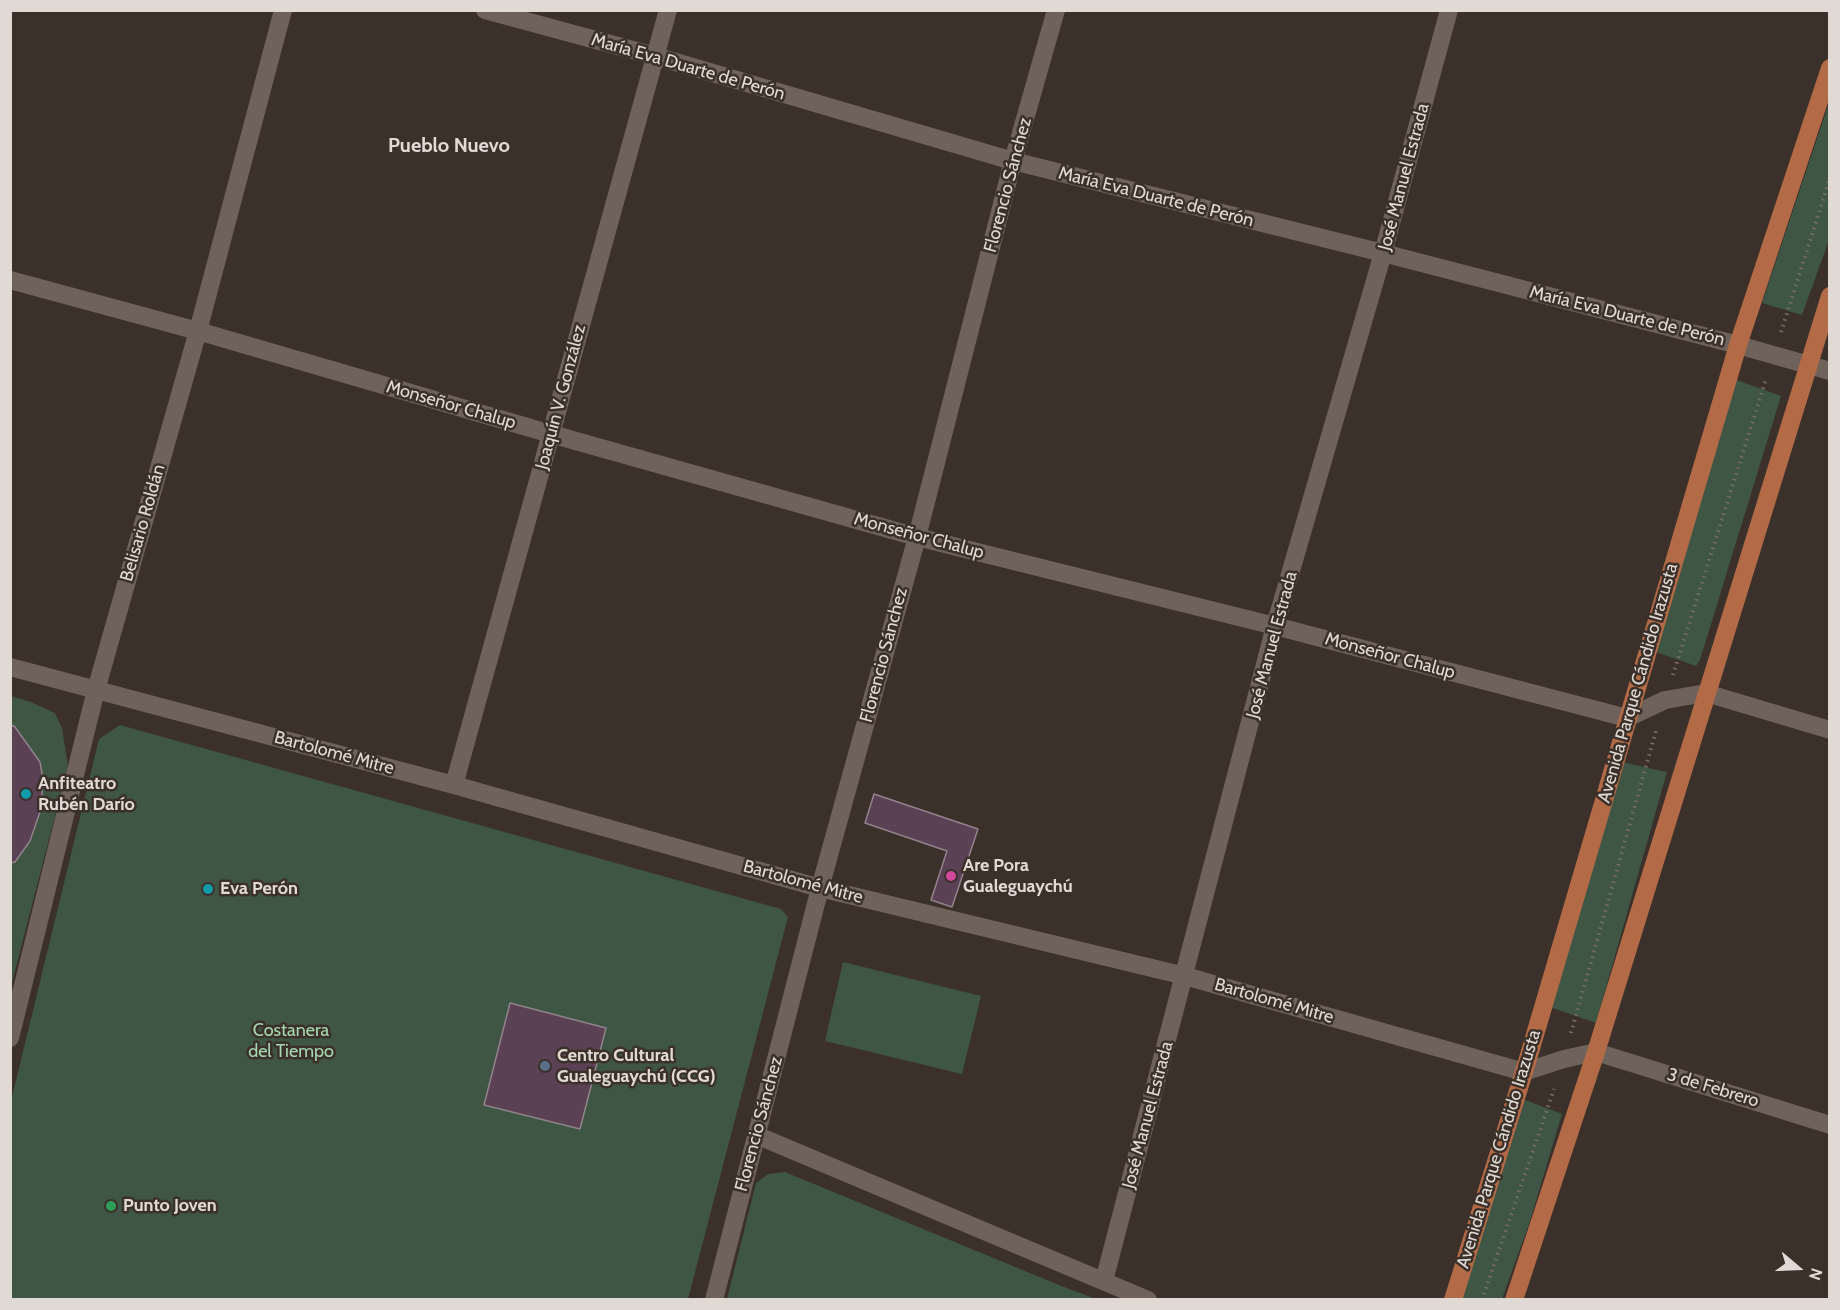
<!DOCTYPE html>
<meta charset="utf-8">
<style>
body{margin:0}
#map{position:relative;width:1840px;height:1310px;overflow:hidden;background:#3b312a;font-family:Cabin,sans-serif}
canvas{display:block}
.frame{position:absolute;inset:0;border:12px solid #e0d9d4;pointer-events:none}
.north{position:absolute;left:1768px;top:1238px;width:60px;height:60px;-webkit-text-stroke:4px #3b312a;paint-order:stroke;rotate:109deg;font-size:16px;font-weight:700;line-height:24px;text-align:center;color:#e0d9d4}
.north::after{content:'';display:block;margin:auto;width:21px;height:27px;background:#e0d9d4;clip-path:polygon(50% 0,100% 100%,50% 72%,0 100%)}
</style>
<div id="map">
<canvas width="1840" height="1310"></canvas>
<div class="frame"></div>
<div class="north">N</div>
</div>
<script>
const context = document.querySelector('canvas').getContext('2d');
context.lineJoin = 'round';
function fillPath(path, color) {
  context.fillStyle = color;
  context.fill(path, 'evenodd');
}
function toPath(rows) {
  const path = new Path2D();
  for (const r of rows) {
    path.moveTo(r[0], r[1]);
    for (let i = 2; i < r.length; i += 2) path.lineTo(r[i], r[i + 1]);
  }
  return path;
}
function trace(path, color, width, dash) {
  context.strokeStyle = color;
  context.lineWidth = width;
  context.lineCap = dash ? 'butt' : 'round';
  context.setLineDash(dash || []);
  context.stroke(path);
}
function write(font, color, halo, rows, align = 'center') {
  context.font = font + ' Cabin,sans-serif';
  context.lineWidth = 5;
  context.setLineDash([]);
  context.textBaseline = 'middle';
  context.strokeStyle = halo;
  context.fillStyle = color;
  for (const [text, x, y, turn = 0] of rows) {
    context.save();
    context.translate(x, y);
    context.rotate((+turn || 0) * Math.PI / 180);
    context.textAlign = isNaN(turn) ? turn : align;
    if (halo) context.strokeText(text, 0, 0);
    context.fillText(text, 0, 0);
    context.restore();
  }
}
const green = toPath([
 [1829,103,1829,240,1802,315,1762,303],
 [1734,379,1781,396,1700,660,1696,666,1653,651],
 [11,696,31,702,55,713,62,728,68,766,11,986],
 [120,725,781,909,788,917,688,1299,11,1300,11,1101,99,739],
 [1622,762,1667,772,1596,1023,1550,1007],
 [843,962,981,996,962,1074,825,1041],
 [1520,1098,1562,1114,1530,1221,1502,1299,1458,1300],
 [785,1172,1059,1285,1096,1299,727,1299,756,1183,768,1174]
]);
const building = toPath([
 [10,724,15,727,40,762,43,779,41,809,30,841,15,862,10,863,10,724],
 [874,794,978,829,952,907,931,900,947,851,865,823,874,794],
 [510,1003,606,1028,580,1129,484,1105,510,1003]
]);
const path = toPath([
 [1781,332,1830,178],
 [1673,675,1766,379],
 [1571,1033,1656,731],
 [1482,1300,1554,1089]
]);
const minor = toPath([
 [485,10,655,56,1013,161,1383,253,1738,345,1830,371],
 [10,280,198,331,551,434,917,537,1275,626,1627,718,1665,700,1706,693,1830,730],
 [10,667,454,785,820,888,1185,976,1524,1072,1564,1059,1596,1052,1830,1125],
 [454,785,668,10],
 [10,1038,96,690,198,331,283,10],
 [756,1135,1148,1300],
 [1104,1281,1275,626,1383,253,1449,10],
 [714,1300,820,888,917,537,1013,161,1056,10]
]);
const major = toPath([
 [1453,1300,1524,1072,1738,345,1830,68],
 [1514,1300,1596,1052,1830,296]
]);
const markers = [
 [26,794,6,"#0f9aa8"],
 [951,876,6,"#d1479c"],
 [208,889,6,"#0f9aa8"],
 [545,1066,6,"#5c6f8a"],
 [111,1206,6,"#2e9e5b"]
];
const streetNames = [
 ["María Eva Duarte de Perón",688,67,16],
 ["José Manuel Estrada",1404,177,-75],
 ["Florencio Sánchez",1008,185,-75],
 ["María Eva Duarte de Perón",1156,197,14],
 ["María Eva Duarte de Perón",1627,316,14],
 ["Joaquín V. González",561,397,-75],
 ["Monseñor Chalup",451,405,16],
 ["Belisario Roldán",143,523,-74],
 ["Monseñor Chalup",919,536,15],
 ["José Manuel Estrada",1272,645,-75],
 ["Florencio Sánchez",884,655,-75],
 ["Monseñor Chalup",1390,656,15],
 ["Avenida Parque Cándido Irazusta",1638,683,-74],
 ["Bartolomé Mitre",334,753,15],
 ["Bartolomé Mitre",803,882,15],
 ["Bartolomé Mitre",1274,1001,16],
 ["3 de Febrero",1713,1088,17],
 ["José Manuel Estrada",1148,1115,-75],
 ["Florencio Sánchez",759,1124,-75],
 ["Avenida Parque Cándido Irazusta",1499,1149,-73]
];
const poiNames = [
 ["Anfiteatro",38,784],
 ["Rubén Darío",38,805],
 ["Are Pora",963,866],
 ["Gualeguaychú",963,887],
 ["Eva Perón",220,889],
 ["Centro Cultural",557,1056],
 ["Gualeguaychú (CCG)",557,1077],
 ["Punto Joven",123,1206]
];
const parkNames = [
 ["Costanera",291,1031],
 ["del Tiempo",291,1052]
];
const neighbourhoodNames = [
 ["Pueblo Nuevo",449,146]
];
fillPath(green, '#3e5643');
fillPath(building, '#5b4154');
trace(building, '#90838b', 1.5);
trace(path, '#756c66', 4, [1.5, 4.5]);
trace(minor, '#6e625a', 18);
trace(major, '#b26a47', 18);
for (const [x, y, r, color] of markers) {
  const dot = new Path2D();
  dot.arc(x, y, r, 0, 2 * Math.PI);
  context.fillStyle = color;
  context.fill(dot);
  trace(dot, '#3b312a', 2);
}
write('18px', '#e0d9d4', '#3b312a', streetNames);
write('bold 18px', '#e0d9d4', '#3b312a', poiNames, 'left');
write('18px', '#a5d7b0', '#3b312a', parkNames);
write('bold 20px', '#e0d9d4', '#3b312a', neighbourhoodNames);
</script>
